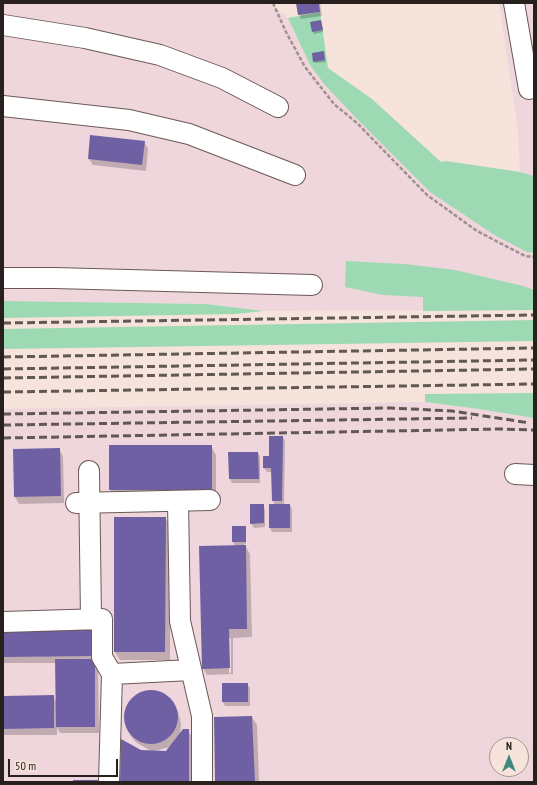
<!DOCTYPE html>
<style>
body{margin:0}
#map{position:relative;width:537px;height:785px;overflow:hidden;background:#f6e3db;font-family:"PT Sans Narrow",sans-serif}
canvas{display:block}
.frame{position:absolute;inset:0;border:4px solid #27201d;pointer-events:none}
.north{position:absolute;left:489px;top:737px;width:40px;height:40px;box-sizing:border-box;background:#f6e3db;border:1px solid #a3958f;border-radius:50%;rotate:0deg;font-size:11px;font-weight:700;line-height:16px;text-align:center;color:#27201d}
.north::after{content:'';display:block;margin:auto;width:14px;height:18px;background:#418881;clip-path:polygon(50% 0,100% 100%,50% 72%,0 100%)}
.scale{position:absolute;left:8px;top:759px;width:110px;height:18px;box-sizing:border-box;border:2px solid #27201d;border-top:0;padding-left:5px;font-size:12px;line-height:14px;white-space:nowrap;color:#27201d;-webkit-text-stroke:3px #f6e3db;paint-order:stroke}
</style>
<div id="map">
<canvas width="537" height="785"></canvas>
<div class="frame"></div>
<div class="north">N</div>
<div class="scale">50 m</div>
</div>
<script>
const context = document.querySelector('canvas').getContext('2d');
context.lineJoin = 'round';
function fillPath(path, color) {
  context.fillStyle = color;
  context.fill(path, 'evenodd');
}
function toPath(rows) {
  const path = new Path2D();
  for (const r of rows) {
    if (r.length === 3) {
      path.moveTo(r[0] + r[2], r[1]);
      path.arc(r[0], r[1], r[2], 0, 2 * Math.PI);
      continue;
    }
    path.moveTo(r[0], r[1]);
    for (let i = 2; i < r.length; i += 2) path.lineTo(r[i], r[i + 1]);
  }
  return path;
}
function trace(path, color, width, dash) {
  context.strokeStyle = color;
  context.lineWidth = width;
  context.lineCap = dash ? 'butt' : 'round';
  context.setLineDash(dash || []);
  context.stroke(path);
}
const industrial = toPath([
 [3,3,269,3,288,18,310,65,324,84,496,236,534,255,534,310,264,311,206,304,3,301],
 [499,3,534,3,534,176,520,172,518,131],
 [425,402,479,409,534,418,534,782,3,782,3,409],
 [497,745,521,745,521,769,497,769]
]);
const green = toPath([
 [320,12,328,68,372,99,441,162,446,161,520,172,534,176,534,253,527,252,496,236,430,192,358,120,324,84,310,65,288,18],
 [346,261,404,264,455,270,523,286,534,290,534,310,423,311,423,297,383,295,345,287],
 [3,301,206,304,264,311,235,314,3,318],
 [534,320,534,341,3,349,3,329],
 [534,393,534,418,479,409,425,402,425,394]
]);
const shadow = toPath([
 [297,3,320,3,322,16,301,19,299,14],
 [322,23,323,32,314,34,313,32],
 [323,52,326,62,315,63,314,62],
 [144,142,148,149,146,171,93,165,89,159],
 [283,437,285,441,284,505,290,505,292,509,292,532,272,532,270,528,275,505,273,500,272,472,267,472,264,468,264,457,270,457],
 [211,446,216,455,216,498,115,498,110,489],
 [59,449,63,456,64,503,19,504,15,497,14,450],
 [258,453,260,457,260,483,232,483,230,479],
 [263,505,265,510,265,527,254,528,251,523],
 [165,518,170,526,170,660,120,660,115,652],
 [233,527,245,527,246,529,246,544,244,544,250,554,252,637,233,638,233,674,207,675,203,668,235,546,233,542],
 [229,638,231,638,231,673,229,673],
 [95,625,98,666,99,733,60,733,57,727,57,735,3,735,3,697,53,696,56,702,56,663,3,663,3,626],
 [247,684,250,688,250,706,225,706,223,702],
 [149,691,157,692,169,699,178,711,181,724,180,735,188,730,193,739,193,782,121,782,141,751,151,751,137,743,132,738,128,731,125,718,128,705,132,699,137,695],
 [170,747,166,752,154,751],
 [252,717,257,725,259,782,216,782]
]);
const building = toPath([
 [296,3,319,3,320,12,298,15],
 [321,20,323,30,312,32,310,22],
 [324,51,325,60,313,62,312,53],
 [90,135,145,141,142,165,88,159],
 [269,436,283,436,282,501,272,501,271,468,263,468,263,456,269,456],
 [109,445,212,445,212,490,109,490],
 [60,448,61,496,14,497,13,449],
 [228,452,258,452,259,479,229,479],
 [250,504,264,504,264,523,250,524],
 [269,504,290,504,290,528,269,528],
 [114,517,166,517,165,652,114,652],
 [232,526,246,526,246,542,232,542],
 [246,545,247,629,229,629,230,668,202,669,199,546],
 [96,624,96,656,3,657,3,625],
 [55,659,95,659,95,727,56,727],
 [222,683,248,683,248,702,222,702],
 [151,717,27],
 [54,695,54,728,3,729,3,696],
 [252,716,255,782,215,782,214,717],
 [183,729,189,729,189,782,120,782,121,739,141,750,166,751],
 [73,780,101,780,101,782,73,782]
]);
const path = toPath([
 [273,3,286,32,305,67,334,104,357,123,427,195,477,231,525,256,534,257]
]);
const minor = toPath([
 [514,3,529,89],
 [3,25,85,38,160,55,222,78,278,107],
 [3,106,129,120,189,134,295,175],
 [3,278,55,278,312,285],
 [89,471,91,619],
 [515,474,534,475],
 [178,502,180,621,202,716,202,782],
 [76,503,210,500],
 [3,622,102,619,102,657,112,674,109,782],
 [112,674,191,670]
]);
const rail = toPath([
 [3,323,534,315],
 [3,357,534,348],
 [3,369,534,360],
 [3,378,534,369],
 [3,392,534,384],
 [3,414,391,408,452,411,530,423],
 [3,425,472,418],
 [3,438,501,429,534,430]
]);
fillPath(industrial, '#efd6dd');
fillPath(green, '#9dd9b2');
fillPath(shadow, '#0003');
fillPath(building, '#6f60a3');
trace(minor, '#6a5953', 22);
trace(path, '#9f918b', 2.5, [4, 2]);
trace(minor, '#fff', 20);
trace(rail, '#615753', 3, [8, 4]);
</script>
